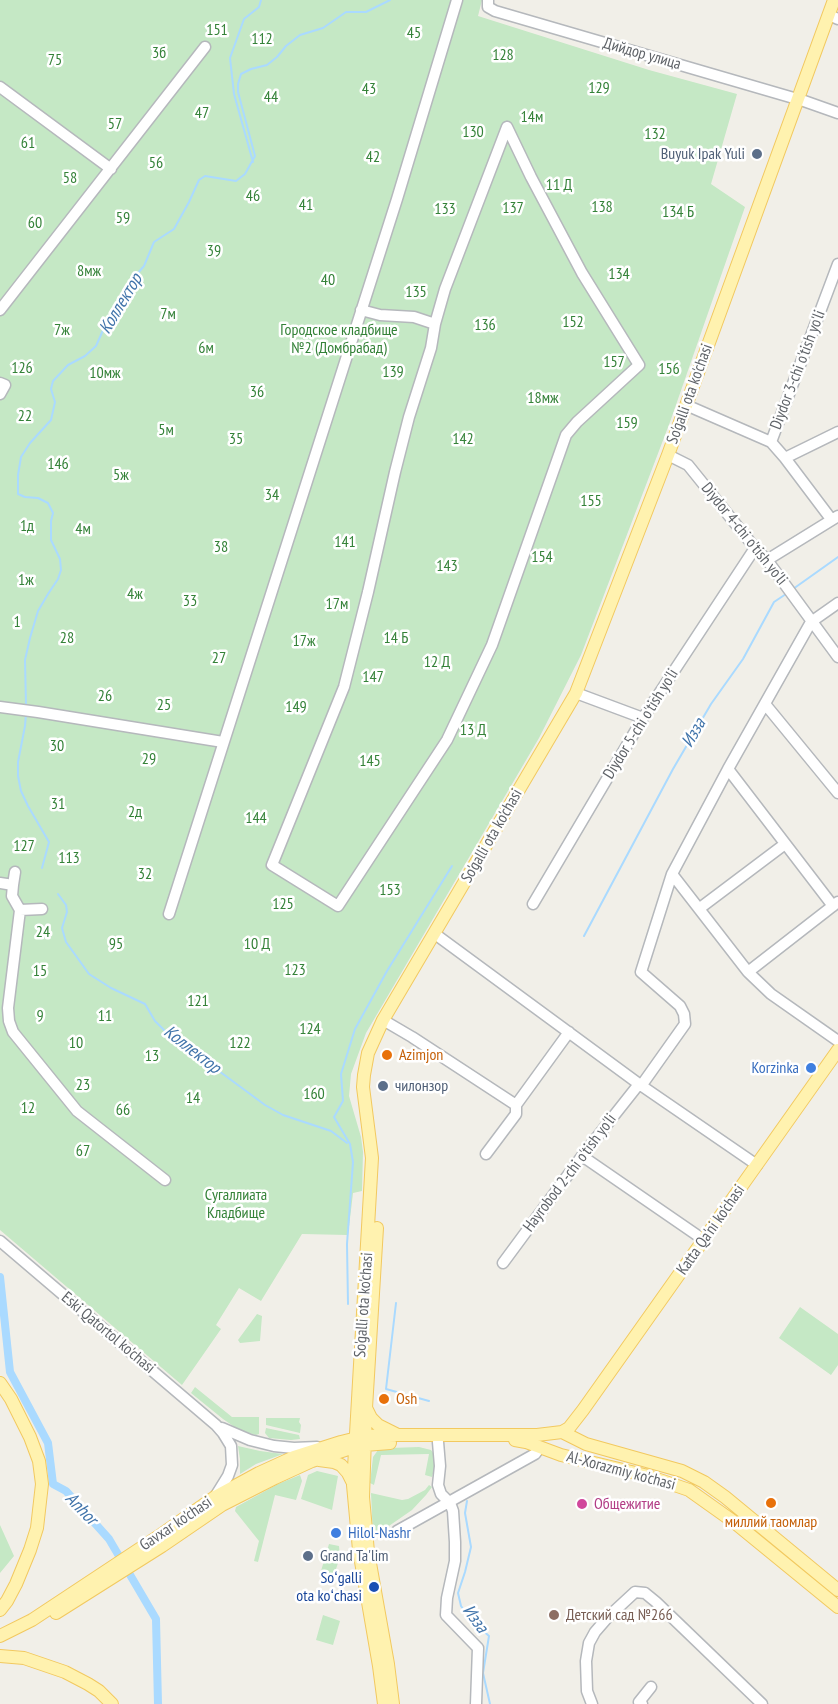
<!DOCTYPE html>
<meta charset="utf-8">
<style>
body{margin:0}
canvas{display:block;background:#f1efe8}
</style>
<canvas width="838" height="1704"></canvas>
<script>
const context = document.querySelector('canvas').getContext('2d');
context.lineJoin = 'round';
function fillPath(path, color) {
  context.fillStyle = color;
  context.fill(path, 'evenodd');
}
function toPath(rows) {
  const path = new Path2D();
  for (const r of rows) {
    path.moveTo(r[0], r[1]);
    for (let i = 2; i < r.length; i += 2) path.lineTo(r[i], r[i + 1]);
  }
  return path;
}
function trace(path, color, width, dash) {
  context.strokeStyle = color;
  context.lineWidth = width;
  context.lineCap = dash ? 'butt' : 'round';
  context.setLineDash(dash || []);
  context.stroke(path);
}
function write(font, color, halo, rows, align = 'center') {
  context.font = font + ' "PT Sans Narrow",sans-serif';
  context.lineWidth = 5;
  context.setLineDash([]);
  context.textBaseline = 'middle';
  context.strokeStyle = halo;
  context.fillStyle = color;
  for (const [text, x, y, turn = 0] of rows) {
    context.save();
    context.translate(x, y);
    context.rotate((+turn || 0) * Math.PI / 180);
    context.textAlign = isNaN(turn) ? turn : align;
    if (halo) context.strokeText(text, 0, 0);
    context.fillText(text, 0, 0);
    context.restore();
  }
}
const green = toPath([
 [0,0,482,0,478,16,649,70,737,94,711,184,745,207,670,422,581,655,539,738,366,1033,351,1074,349,1096,361,1137,363,1152,362,1191,353,1193,348,1235,302,1234,261,1301,239,1288,216,1325,221,1329,182,1385,0,1230],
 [800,1307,838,1334,838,1365,831,1375,779,1338],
 [257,1314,262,1316,260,1341,240,1343,238,1340],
 [195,1387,232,1417,259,1417,259,1434,256,1435,239,1430,223,1419,191,1393],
 [266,1418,300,1418,299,1422,301,1425,300,1433,266,1425],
 [266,1428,299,1435,300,1439,291,1440,269,1438,265,1433],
 [238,1446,260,1451,283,1454,256,1464,240,1474,240,1459],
 [390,1448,419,1447,431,1450,437,1458,432,1477,425,1475,429,1454,381,1455,374,1485,370,1483,373,1457,378,1450],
 [317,1471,338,1476,332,1510,301,1499,308,1475],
 [300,1475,302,1481,296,1500,275,1495,258,1562,254,1561,259,1541,235,1511,236,1507,278,1484],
 [429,1485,432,1487,426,1495,412,1510,373,1537,371,1493,402,1500,408,1499,425,1490],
 [0,1525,14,1556,0,1573],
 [329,1544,339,1546,340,1557,334,1575,321,1571],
 [323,1615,340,1621,333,1645,316,1640]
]);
const stream = toPath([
 [253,162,234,94,230,58,244,19,259,7,261,0],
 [793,589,838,557],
 [26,706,25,660,30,638,38,611,48,594,58,579,61,570,60,559,51,540,51,521,53,513,48,503,38,498,25,497,18,494,18,475,21,457,30,443,51,420,55,402,51,389,53,381,68,365,85,356,96,346,112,310,131,281,144,266,154,242,174,229,189,202,199,180,205,176,236,181,245,174,255,156,238,92,238,84,241,74,251,69,267,65,277,57,286,46,300,35,323,28,346,12,366,12,390,0],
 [26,714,25,726,18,762,18,776,21,791,28,806,49,842,42,868],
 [58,894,66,905,67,912,62,928,66,942,89,974,111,988,145,1004,155,1021,166,1032,265,1105,283,1115,331,1131,347,1143],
 [584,936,673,769,711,704,743,659,774,602,786,594],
 [396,1303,386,1389,429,1401],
 [348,1304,347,1244,353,1162,350,1144,334,1117,343,1101,341,1074,355,1029,387,971,452,866],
 [467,1501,465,1513,471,1547,465,1572,458,1593,461,1606,471,1620,489,1636,483,1673,490,1704]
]);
const canal = toPath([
 [0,1277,10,1372,48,1443,53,1484,66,1491,109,1539,156,1619,158,1704]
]);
const minor = toPath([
 [488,0,488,7,495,11,804,101,838,113],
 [829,15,838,19],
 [0,87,111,169],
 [507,127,531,177,582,273,639,365,577,422,566,435,492,645,447,740,338,906,272,865,344,687,368,592,395,472,409,417,431,348,435,324,445,289,507,127],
 [0,310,205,47],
 [361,310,380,315,414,317,435,324],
 [0,383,5,385,0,394],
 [686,405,771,442,785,458,831,519],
 [771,442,838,264],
 [668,455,688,465,755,548,767,560,838,657],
 [785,458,838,432],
 [767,560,838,516],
 [576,693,643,718],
 [765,704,838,793],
 [0,707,38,712,223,742],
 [728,769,833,906],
 [672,874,748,972,771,994,838,1041],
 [0,883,13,885,12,896,20,910,8,1008,9,1021,13,1032,77,1111,165,1180],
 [13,885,15,872],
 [533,904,643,718,755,548],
 [700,908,785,844],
 [20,910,42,909],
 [169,914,397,199,457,0],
 [435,934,639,1084,757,1165],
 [748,972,838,902],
 [383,1020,412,1037,516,1105],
 [641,1086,685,1024,684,1014,680,1006,641,972,672,874,728,769,811,622,838,603],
 [486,1154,516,1114,516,1105,569,1032],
 [582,1156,704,1240],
 [0,1241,216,1425,223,1433,231,1446,232,1465,228,1476,215,1497],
 [503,1263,582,1156,639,1084],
 [222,1428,250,1440,274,1446,294,1448,317,1447],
 [438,1442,440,1466,438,1485,441,1494,450,1503,453,1511,455,1542,455,1561,447,1598,446,1615,478,1648,476,1704],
 [397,1531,535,1454,540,1447],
 [592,1704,587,1691,586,1661,589,1643,595,1632,608,1617,635,1592,645,1593,656,1602,762,1704],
 [642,1704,639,1702,651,1687]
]);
const major = toPath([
 [377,1228,366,1408,363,1497,368,1552,388,1664,393,1704],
 [0,1383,11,1399,30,1437,39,1461,42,1484,37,1528,30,1550,16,1584,7,1601,0,1610],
 [366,1408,371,1418,378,1425,396,1434],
 [562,1432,569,1428,583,1410,838,1050],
 [515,1440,526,1442,561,1455,648,1476,689,1490,734,1522,838,1607],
 [319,1460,334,1462,341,1465,348,1473,352,1481],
 [56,1613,162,1546,222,1505,275,1478,312,1461,345,1450,365,1445,390,1443],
 [0,1636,32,1620,162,1534,215,1497,259,1473,294,1457,341,1442,365,1436,396,1435,537,1435,562,1432,586,1444,682,1471,704,1482,725,1497,838,1590],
 [0,1656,24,1658,65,1672,88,1684,99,1691,112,1704],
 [384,1704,379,1666,359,1550,353,1485,372,1158,363,1087,364,1075,368,1053,383,1020,576,693,668,455,834,0]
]);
const markers = [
 [757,154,6,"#5c6f8a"],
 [387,1055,6,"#e8710a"],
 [811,1068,6,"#3f7fe0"],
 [383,1086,6,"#5c6f8a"],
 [384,1399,6,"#e8710a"],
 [771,1503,6,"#e8710a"],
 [582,1504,6,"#d1479c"],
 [336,1533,6,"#3f7fe0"],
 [308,1556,6,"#5c6f8a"],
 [374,1587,6,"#1a4fb4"],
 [554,1615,6,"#8d6e63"]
];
const parkNames = [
 ["151",217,30],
 ["45",414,33],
 ["112",262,39],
 ["3б",159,53],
 ["128",503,55],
 ["75",55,60],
 ["129",599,88],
 ["43",369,89],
 ["44",271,97],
 ["47",202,113],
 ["14м",532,117],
 ["57",115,124],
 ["130",473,132],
 ["132",655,134],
 ["61",28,143],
 ["42",373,157],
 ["56",156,163],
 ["58",70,178],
 ["11 Д",559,185],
 ["46",253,196],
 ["41",306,205],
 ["138",602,207],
 ["137",513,208],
 ["133",445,209],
 ["134 Б",678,212],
 ["59",123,218],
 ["60",35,223],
 ["39",214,251],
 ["8мж",89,271],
 ["134",619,274],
 ["40",328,280],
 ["135",416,292],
 ["7м",168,314],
 ["152",573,322],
 ["136",485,325],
 ["7ж",62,330],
 ["Городское кладбище",339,330],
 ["№2 (Домбрабад)",339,348],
 ["6м",206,348],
 ["157",614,362],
 ["126",22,368],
 ["156",669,369],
 ["139",393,372],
 ["10мж",105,373],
 ["36",257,392],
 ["18мж",543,398],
 ["22",25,416],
 ["159",627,423],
 ["5м",166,430],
 ["35",236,439],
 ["142",463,439],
 ["146",58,464],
 ["5ж",121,475],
 ["34",272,495],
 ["155",591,501],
 ["1д",27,526],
 ["4м",83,529],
 ["141",345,542],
 ["38",221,547],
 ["154",542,557],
 ["143",447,566],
 ["1ж",26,580],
 ["4ж",135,594],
 ["33",190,601],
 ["17м",337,604],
 ["1",17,622],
 ["28",67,638],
 ["14 Б",396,638],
 ["17ж",304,641],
 ["27",219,658],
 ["12 Д",437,662],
 ["147",373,677],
 ["26",105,696],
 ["25",164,705],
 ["149",296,707],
 ["13 Д",473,730],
 ["30",57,746],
 ["29",149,759],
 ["145",370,761],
 ["31",58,804],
 ["2д",135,812],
 ["144",256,818],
 ["127",24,846],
 ["113",69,858],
 ["32",145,874],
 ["153",390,890],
 ["125",283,904],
 ["24",43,932],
 ["95",116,944],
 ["10 Д",257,944],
 ["123",295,970],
 ["15",40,971],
 ["121",198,1001],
 ["9",40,1016],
 ["11",105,1016],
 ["124",310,1029],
 ["10",76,1043],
 ["122",240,1043],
 ["13",152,1056],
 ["23",83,1085],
 ["160",314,1094],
 ["14",193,1098],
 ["12",28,1108],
 ["66",123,1110],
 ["67",83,1151],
 ["Сугаллиата",236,1195],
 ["Кладбище",236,1213]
];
const streetNames = [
 ["Дийдор улица",642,54,16],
 ["Diydor 3-chi o'tish yo'li",798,370,-69],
 ["So'galli ota ko'chasi",690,394,-70],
 ["Diydor 4-chi o'tish yo'li",744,534,51],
 ["Diydor 5-chi o'tish yo'li",641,724,-58],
 ["So'galli ota ko'chasi",492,836,-60],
 ["Hayrobod 2-chi o'tish yo'li",570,1173,-53],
 ["Katta Qa'ni ko'chasi",711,1230,-55],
 ["So'galli ota ko'chasi",364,1305,-86],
 ["Eski Qatortol ko'chasi",108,1333,40],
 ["Al-Xorazmiy ko'chasi",621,1471,15],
 ["Gavxar ko'chasi",176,1524,-34]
];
const serviceNames = [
 ["Buyuk Ipak Yuli",745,154,"right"],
 ["чилонзор",395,1086],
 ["Grand Ta'lim",320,1556]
];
const foodNames = [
 ["Azimjon",399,1055],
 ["Osh",396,1399],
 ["миллий таомлар",771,1522,"center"]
];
const shopNames = [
 ["Korzinka",799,1068],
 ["Hilol-Nashr",348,1533,"left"]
];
const hotelNames = [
 ["Общежитие",594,1504]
];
const transitNames = [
 ["Soʻgalli",362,1578],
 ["ota koʻchasi",362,1596]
];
const educationNames = [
 ["Детский сад №266",566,1615]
];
const waterNames = [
 ["Коллектор",121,304,-59],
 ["Изза",694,733,-60],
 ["Коллектор",192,1050,38],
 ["Anhor",81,1509,46],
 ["Изза",475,1619,54]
];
fillPath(green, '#c5e8c5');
trace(stream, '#aadaff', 2);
trace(canal, '#aadaff', 8);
trace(minor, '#b5b8bc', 13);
trace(major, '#f2c960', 14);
trace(minor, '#fff', 10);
trace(major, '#fff2af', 12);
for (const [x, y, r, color] of markers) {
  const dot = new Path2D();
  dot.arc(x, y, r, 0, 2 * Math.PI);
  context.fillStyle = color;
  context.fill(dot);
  trace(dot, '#fff', 2);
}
write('16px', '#348238', '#fff', parkNames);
write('16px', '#5f6368', '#fff', streetNames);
write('16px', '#4e5e75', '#fff', serviceNames, 'left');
write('16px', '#c56008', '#fff', foodNames, 'left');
write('16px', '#366cbe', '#fff', shopNames, 'right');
write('16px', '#b23c85', '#fff', hotelNames, 'left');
write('16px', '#164399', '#fff', transitNames, 'right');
write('16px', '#785e54', '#fff', educationNames, 'left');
write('italic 18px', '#4174aa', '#fff', waterNames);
</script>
